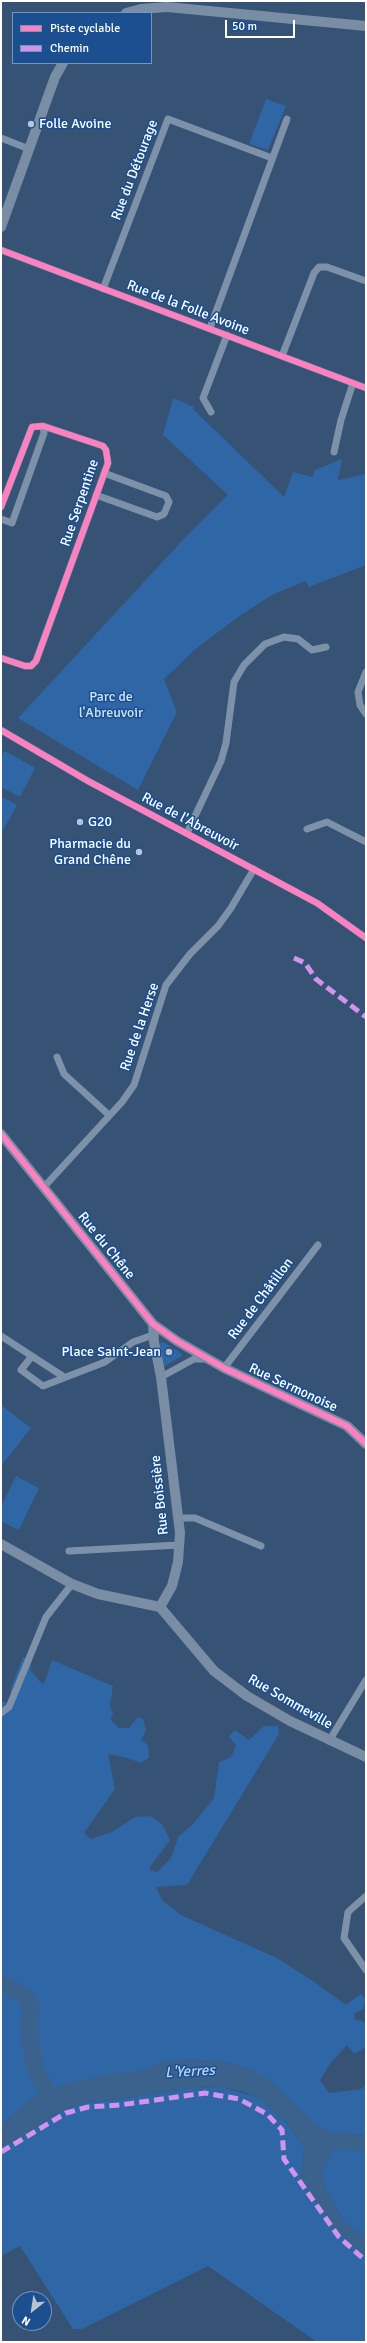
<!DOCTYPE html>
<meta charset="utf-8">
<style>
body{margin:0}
#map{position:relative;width:367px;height:2343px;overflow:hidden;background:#365274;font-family:Signika,sans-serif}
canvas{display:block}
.frame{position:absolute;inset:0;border:2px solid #fff;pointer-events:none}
.legend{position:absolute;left:12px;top:12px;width:140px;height:52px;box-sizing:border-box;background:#1b4f8f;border:1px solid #7695bc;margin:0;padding:5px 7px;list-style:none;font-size:12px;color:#fff}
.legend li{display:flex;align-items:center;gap:8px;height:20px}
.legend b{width:20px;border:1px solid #7695bc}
.north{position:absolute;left:12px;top:2291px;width:40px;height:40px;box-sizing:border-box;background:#1b4f8f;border:1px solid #7695bc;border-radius:50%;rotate:210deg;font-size:11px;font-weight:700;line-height:16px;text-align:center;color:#fff}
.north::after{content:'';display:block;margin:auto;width:14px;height:18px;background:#b9c2ce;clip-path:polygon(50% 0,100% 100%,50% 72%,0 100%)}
.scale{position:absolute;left:225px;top:20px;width:70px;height:18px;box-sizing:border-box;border:2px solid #fff;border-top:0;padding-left:5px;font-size:12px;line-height:14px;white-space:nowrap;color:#fff;-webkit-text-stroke:3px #1b4f8f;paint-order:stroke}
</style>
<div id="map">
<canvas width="367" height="2343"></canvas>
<div class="frame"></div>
<ul class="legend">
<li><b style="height:5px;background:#ff80c0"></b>Piste cyclable</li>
<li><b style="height:5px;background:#d193ec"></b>Chemin</li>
</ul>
<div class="north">N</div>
<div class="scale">50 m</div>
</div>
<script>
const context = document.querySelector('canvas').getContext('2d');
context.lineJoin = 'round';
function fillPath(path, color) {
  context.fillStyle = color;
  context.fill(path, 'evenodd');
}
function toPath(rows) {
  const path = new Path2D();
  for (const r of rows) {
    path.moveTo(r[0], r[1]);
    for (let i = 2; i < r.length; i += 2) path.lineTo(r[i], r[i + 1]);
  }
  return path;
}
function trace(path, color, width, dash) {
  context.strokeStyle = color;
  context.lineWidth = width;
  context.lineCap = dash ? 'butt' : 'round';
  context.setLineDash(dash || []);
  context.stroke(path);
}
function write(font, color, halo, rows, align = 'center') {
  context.font = font + ' Signika,sans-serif';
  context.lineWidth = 3;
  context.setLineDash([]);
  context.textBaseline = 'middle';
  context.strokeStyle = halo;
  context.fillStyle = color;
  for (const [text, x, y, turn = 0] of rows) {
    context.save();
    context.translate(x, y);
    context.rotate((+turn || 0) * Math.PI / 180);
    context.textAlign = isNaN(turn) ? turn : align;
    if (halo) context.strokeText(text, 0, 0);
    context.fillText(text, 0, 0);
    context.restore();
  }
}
const green = toPath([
 [266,99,286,106,268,150,249,144],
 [173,398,194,407,193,409,284,497,293,472,312,477,315,470,342,459,338,480,366,474,366,565,309,587,305,581,272,595,241,615,198,647,164,679,177,712,138,790,18,718,180,543,228,495,163,435],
 [5,751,35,768,20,797,1,787,1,755],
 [1,796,17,805,1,834],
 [163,1342,181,1353,182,1356,163,1367,159,1344],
 [1,1405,31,1428,1,1466],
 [16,1476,39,1488,19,1530,1,1521,1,1507],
 [23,1657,31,1661,31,1671,42,1684,45,1681,52,1660,113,1686,110,1706,113,1714,110,1719,119,1728,129,1728,138,1717,143,1719,146,1730,141,1740,148,1745,149,1758,140,1763,128,1758,108,1754,115,1789,84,1833,91,1839,112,1832,135,1817,150,1816,162,1824,170,1840,150,1867,150,1870,157,1872,171,1858,178,1837,193,1824,214,1798,219,1762,231,1757,236,1746,229,1736,235,1730,249,1740,264,1726,278,1726,279,1734,187,1885,156,1887,162,1900,181,1915,277,1958,313,1981,346,2005,361,1994,366,1999,363,2009,354,2014,354,2019,365,2022,366,2047,354,2054,347,2045,330,2064,320,2080,329,2093,361,2089,366,2084,366,2136,328,2132,317,2126,270,2081,247,2068,215,2060,167,2061,145,2070,31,2099,1,2126,1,1701,12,1704,15,1698,10,1690],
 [222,2087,257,2097,285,2121,305,2148,300,2177,333,2226,352,2245,366,2256,366,2342,317,2342,208,2266,82,2329,73,2329,20,2246,1,2256,1,2146,22,2137,59,2112,87,2102,112,2100,191,2088],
 [334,2148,366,2151,366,2238,345,2223,324,2187,322,2170]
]);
const water = toPath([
 [215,2060,247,2068,270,2081,317,2126,328,2132,366,2136,366,2151,334,2149,322,2170,324,2187,345,2223,366,2238,366,2256,352,2245,333,2226,300,2177,305,2148,285,2121,257,2097,241,2091,222,2087,191,2088,112,2100,87,2102,59,2112,22,2137,1,2146,1,2126,31,2099,62,2085,105,2075,145,2070,167,2061]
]);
const river = toPath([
 [1,1984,25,1996,31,2009,29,2031,35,2070,53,2101]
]);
const street = toPath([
 [1,138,29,149],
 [1,250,366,388],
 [103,289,168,119,272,158],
 [210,328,287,119],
 [282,356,314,273,319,267,327,267,366,281],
 [211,412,203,398,227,335],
 [334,452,341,420,353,383],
 [96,495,157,517,164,514,169,502,166,496,104,473],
 [1,507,32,427,43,426,103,446,106,450,108,463,36,661,31,666,25,666,1,658],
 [1,519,12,523,44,433,43,426],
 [366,672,358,692,360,705,366,714],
 [1,730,88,781,317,903,366,938],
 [307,829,327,822,366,842],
 [187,833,221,761,226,743,234,682,244,665,265,644,284,637,298,639,312,650,326,647],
 [57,1057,64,1074,109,1115],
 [43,1188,122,1102,134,1085,166,985,190,954,218,926,231,908,254,869],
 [1,1336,64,1377],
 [32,1356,21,1370,43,1386,105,1362,133,1342,153,1335],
 [224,1368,318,1245],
 [161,1377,194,1359,206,1359],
 [178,1518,195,1518,261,1546],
 [69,1551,179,1545],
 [1,1713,9,1707,46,1617,72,1584],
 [329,1741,366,1680],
 [366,1896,348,1912,344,1938,366,1970]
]);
const secondary = toPath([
 [126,13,141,9,167,7,366,26],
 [1,227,55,77,63,63],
 [1,1134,153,1324,177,1341,224,1368,347,1426,366,1444],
 [153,1324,154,1342,161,1377,180,1533,178,1562,172,1586,160,1607],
 [1,1544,72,1584,98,1594,160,1607],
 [160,1607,214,1671,247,1696,290,1721,366,1757]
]);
const quiet = toPath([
 [294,958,305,963,316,979,366,1017],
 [1,2152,66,2113,88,2107,120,2105,205,2093,239,2099,267,2114,282,2130,284,2159,339,2237,366,2261]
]);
const cycleway = toPath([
 [1,250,366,388],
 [1,507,32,427,43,426,103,446,106,450,108,463,36,661,31,666,25,666,1,658],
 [1,730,88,781,317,903,366,938],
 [1,1134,153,1324,177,1341,224,1368,347,1426,366,1444]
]);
const markers = [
 [31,124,4,"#b9c2ce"],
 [80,822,4,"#b9c2ce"],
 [139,852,4,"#b9c2ce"],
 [169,1352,4,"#b9c2ce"]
];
const poiNames = [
 ["Folle Avoine",39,124],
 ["G20",88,822],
 ["Pharmacie du",131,844,"right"],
 ["Grand Chêne",131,860,"right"],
 ["Place Saint-Jean",161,1352,"right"]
];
const streetNames = [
 ["Rue du Détourage",135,170,-69],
 ["Rue de la Folle Avoine",188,308,21],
 ["Rue Serpentine",80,503,-71],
 ["Rue de l'Abreuvoir",190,822,28],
 ["Rue de la Herse",140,1027,-71],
 ["Rue du Chêne",106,1246,51],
 ["Rue de Châtillon",261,1299,-53],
 ["Rue Sermonoise",293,1388,25],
 ["Rue Boissière",160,1495,-96],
 ["Rue Sommeville",290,1702,30]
];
const parkNames = [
 ["Parc de",111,697],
 ["l'Abreuvoir",111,713]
];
const waterNames = [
 ["L'Yerres",190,2072,-3]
];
fillPath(green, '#2f66a5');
fillPath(water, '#3b618d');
trace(river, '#3b618d', 17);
trace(street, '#7d92a8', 7);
trace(secondary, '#798da4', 10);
trace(quiet, '#d193ec', 5, [10, 5]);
trace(cycleway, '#ff80c0', 6);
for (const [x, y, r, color] of markers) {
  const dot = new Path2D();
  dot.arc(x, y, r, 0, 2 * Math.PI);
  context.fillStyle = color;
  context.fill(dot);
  trace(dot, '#1b4f8f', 1.5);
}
write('14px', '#fff', '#1b4f8f', poiNames, 'left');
write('14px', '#fff', '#1b4f8f', streetNames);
write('14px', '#cfe3fa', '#1b4f8f', parkNames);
write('italic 15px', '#b5d3f5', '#1b4f8f', waterNames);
</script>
